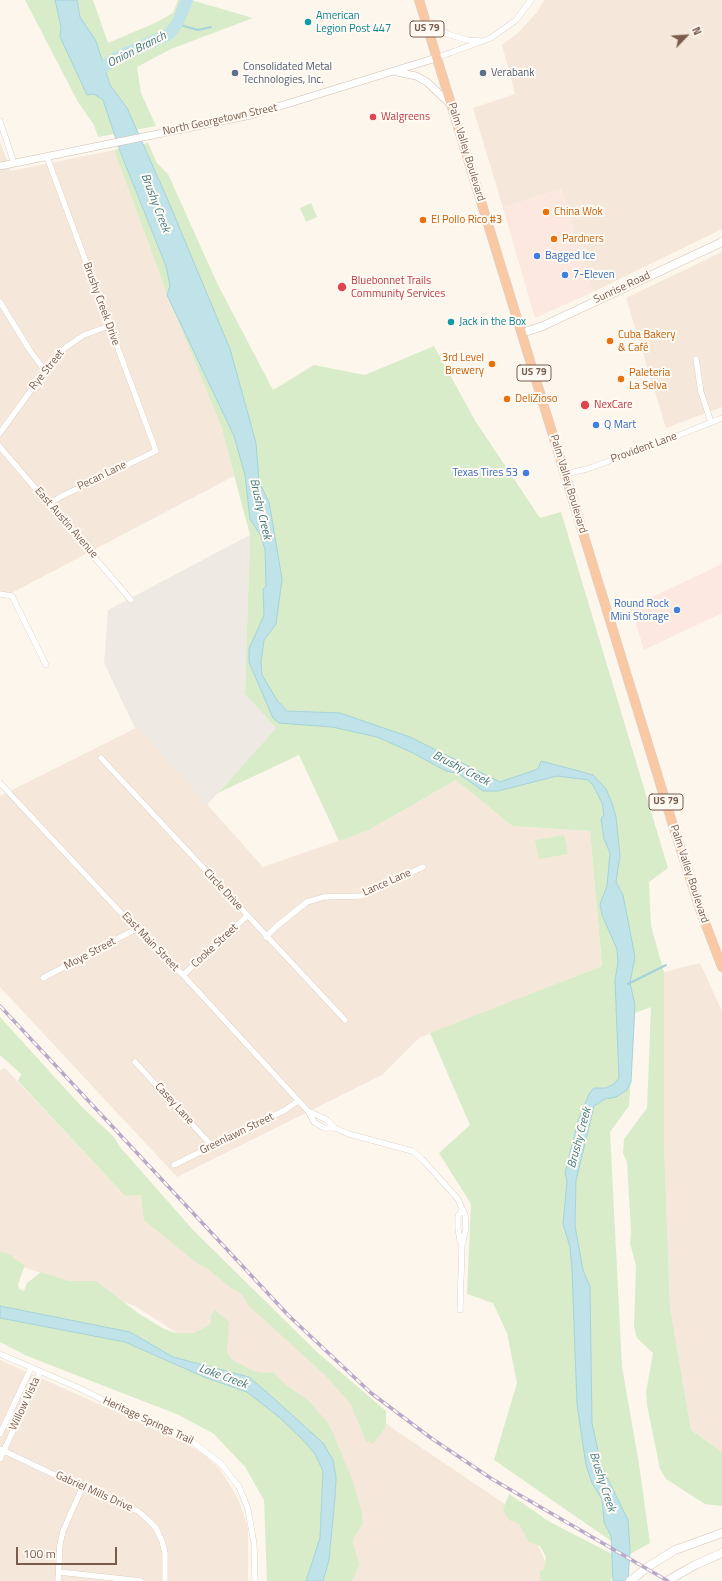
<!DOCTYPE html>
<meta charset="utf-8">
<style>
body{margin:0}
#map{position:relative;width:722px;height:1581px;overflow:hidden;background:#fdf6ec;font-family:"Titillium Web",sans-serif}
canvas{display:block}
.north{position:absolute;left:666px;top:16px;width:40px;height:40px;-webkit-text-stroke:3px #fffaf3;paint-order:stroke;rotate:65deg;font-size:11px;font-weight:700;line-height:16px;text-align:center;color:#7a5c4d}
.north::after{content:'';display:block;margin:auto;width:14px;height:18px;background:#7a5c4d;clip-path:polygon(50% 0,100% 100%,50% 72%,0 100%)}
.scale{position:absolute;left:16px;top:1547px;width:101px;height:18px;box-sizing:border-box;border:2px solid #7a5c4d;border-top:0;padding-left:5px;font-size:12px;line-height:14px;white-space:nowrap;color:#7a5c4d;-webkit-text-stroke:3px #fffaf3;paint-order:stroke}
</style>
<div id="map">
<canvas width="722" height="1581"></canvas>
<div class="north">N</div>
<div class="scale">100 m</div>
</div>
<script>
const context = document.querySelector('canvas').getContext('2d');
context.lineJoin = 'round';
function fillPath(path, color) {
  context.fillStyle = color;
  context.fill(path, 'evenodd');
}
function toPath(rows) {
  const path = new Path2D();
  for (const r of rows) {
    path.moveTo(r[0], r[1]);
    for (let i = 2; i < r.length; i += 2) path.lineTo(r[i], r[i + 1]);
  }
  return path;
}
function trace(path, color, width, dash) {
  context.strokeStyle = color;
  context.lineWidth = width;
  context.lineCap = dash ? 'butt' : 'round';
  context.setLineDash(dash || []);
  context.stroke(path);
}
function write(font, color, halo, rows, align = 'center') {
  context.font = font + ' "Titillium Web",sans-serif';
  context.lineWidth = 4;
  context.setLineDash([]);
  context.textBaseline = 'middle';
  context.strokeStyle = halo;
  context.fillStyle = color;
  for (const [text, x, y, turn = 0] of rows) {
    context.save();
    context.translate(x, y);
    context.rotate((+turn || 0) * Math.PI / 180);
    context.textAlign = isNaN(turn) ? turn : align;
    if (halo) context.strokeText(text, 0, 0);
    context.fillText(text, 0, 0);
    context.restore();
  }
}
const residential = toPath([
 [544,0,722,0,722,229,593,292,561,189,503,208,473,108,515,94,502,45,518,33,538,11],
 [0,142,11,171,114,150,167,294,221,426,234,476,4,597,0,593],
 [722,252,722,407,666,428,626,298],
 [138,727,263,867,369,830,456,780,512,826,590,831,602,966,419,1038,382,1075,177,1177,0,987,0,796],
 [700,963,722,1011,722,1452,691,1430,670,1307,664,1143,664,972],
 [5,1068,125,1196,141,1195,392,1428,508,1506,532,1532,554,1581,348,1581,354,1528,204,1350,135,1306,84,1286,19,1266,0,1255,0,1070],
 [0,1360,186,1443,205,1455,219,1468,228,1482,238,1499,243,1512,248,1529,248,1581,0,1581]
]);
const commercial = toPath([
 [561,189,593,292,535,318,503,208],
 [722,564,722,613,644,650,631,607]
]);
const industrial = toPath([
 [250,535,245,694,276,728,207,805,138,727,135,728,104,663,108,610]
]);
const green = toPath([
 [25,0,93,0,108,43,155,23,173,13,178,0,191,0,253,18,171,49,137,67,141,93,156,126,98,137,94,125,78,102],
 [148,143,157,163,168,174,217,283,273,390,314,365,365,375,434,346,476,422,540,518,561,512,668,868,649,882,651,926,664,972,664,1143,670,1307,691,1430,722,1452,722,1506,705,1504,666,1479,660,1469,647,1405,646,1392,653,1353,637,1338,634,1326,636,1266,630,1243,631,1232,627,1162,623,1153,624,1139,647,1108,651,1007,635,1013,629,1106,610,1132,622,1367,639,1464,650,1543,630,1554,494,1460,517,1383,507,1333,493,1303,467,1294,471,1204,439,1153,470,1125,430,1033,602,966,590,831,512,826,456,780,369,830,339,841,299,755,218,793,276,728,245,694,250,535,221,426,167,294,114,150],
 [311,203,317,217,306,222,300,208],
 [564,835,568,854,539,859,535,840],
 [0,1017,82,1107,114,1137,120,1147,194,1231,317,1352,386,1411,386,1427,373,1444,366,1441,350,1403,326,1376,248,1305,241,1293,231,1288,207,1268,198,1264,144,1220,141,1195,125,1196,18,1081,21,1074,0,1055],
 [0,1251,11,1255,17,1261,25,1265,18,1284,19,1289,24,1291,27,1283,41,1272,69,1281,96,1281,138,1313,164,1329,176,1333,194,1333,208,1326,211,1322,211,1315,215,1310,229,1322,227,1352,231,1359,253,1371,264,1373,273,1372,286,1385,309,1401,327,1422,333,1433,352,1479,362,1513,363,1523,354,1537,353,1543,359,1564,354,1577,351,1581,323,1581,329,1560,336,1478,333,1460,323,1443,306,1427,249,1377,173,1357,130,1332,0,1306],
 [0,1318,125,1342,204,1377,247,1392,279,1417,302,1439,315,1454,323,1471,320,1538,306,1581,267,1581,264,1500,245,1467,214,1434,179,1415,27,1356,0,1342],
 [509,1494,550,1522,614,1555,613,1577,610,1581,540,1581,540,1571,544,1569,546,1557,540,1546,529,1542,519,1524,509,1520,503,1510]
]);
const water = toPath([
 [55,0,77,0,80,17,96,41,110,85,127,108,167,198,230,349,256,443,259,482,269,502,282,579,276,624,264,640,261,662,262,675,277,700,287,711,340,713,410,737,500,782,538,769,541,761,575,770,593,775,606,789,612,803,616,817,620,856,616,882,623,895,635,957,630,983,635,1005,631,1082,627,1090,616,1097,605,1099,594,1106,576,1181,575,1226,583,1270,590,1287,592,1423,601,1465,628,1520,630,1550,628,1581,613,1581,611,1536,604,1522,602,1499,592,1483,586,1465,577,1404,572,1270,570,1247,563,1224,567,1181,565,1173,578,1121,589,1094,594,1088,606,1088,614,1084,619,1078,615,981,618,962,617,949,602,915,600,904,607,886,610,853,604,839,601,819,604,815,602,803,593,785,588,780,557,776,498,791,483,791,459,774,446,771,411,752,377,737,332,727,279,723,273,718,249,662,249,649,264,615,263,589,266,586,265,549,261,536,250,519,245,475,234,436,167,295,170,286,166,266,120,151,103,100,94,94,87,95,60,37,61,27,55,0],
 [0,1306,130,1332,173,1357,249,1377,270,1395,323,1443,333,1460,336,1478,335,1498,329,1560,323,1581,306,1581,320,1538,323,1471,315,1454,302,1439,279,1417,247,1392,204,1377,125,1342,0,1318,0,1306]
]);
const stream = toPath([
 [177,24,198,30,211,27],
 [628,984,666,965]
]);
const river = toPath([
 [93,75,116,58,169,34,177,24,187,0]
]);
const minor = toPath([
 [426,19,447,34,467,40,481,41],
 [436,58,491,38,516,20,531,0],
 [0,121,14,163],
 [47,157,156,451,60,497,49,504],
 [0,302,29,349,45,371],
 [696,359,701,392,711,422],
 [0,433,45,371,66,347,84,335,109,326],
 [0,447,131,600],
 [565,474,587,469,662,442,722,418],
 [0,594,12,596,46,665],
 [101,758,345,1020],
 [0,783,136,929,183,975,308,1111,314,1122,324,1128,335,1128,349,1134,412,1151,422,1159,458,1199,465,1215,466,1228,462,1245,460,1310],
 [266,937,277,926,307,902,324,897,361,896,423,867],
 [183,975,247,916],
 [43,978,136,929],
 [135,1062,212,1146],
 [308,1111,327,1120,335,1128],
 [174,1165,285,1110,298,1101],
 [462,1210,458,1216,458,1229,460,1241,462,1245],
 [0,1354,79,1388,152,1424,185,1436,221,1464,239,1487,248,1509,254,1544,255,1581],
 [0,1434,31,1368],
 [0,1449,82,1488,138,1511,147,1519,156,1528,162,1541,165,1553,165,1581],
 [0,1459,40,1372],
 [59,1572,141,1581],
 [58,1581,60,1544,63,1531,82,1488]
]);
const tertiary = toPath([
 [397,72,416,76,427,82,450,104],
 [0,166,251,115,436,58]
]);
const secondary = toPath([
 [522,333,543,326,722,242],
 [630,1581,649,1566,675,1550,722,1533],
 [667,1581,695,1565,722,1553]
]);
const trunk = toPath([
 [419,0,672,822,701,912,722,967]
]);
const rail = toPath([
 [0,1006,289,1316,371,1393,431,1438,492,1479,668,1581]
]);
const markers = [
 [308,22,4,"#0f9aa8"],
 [235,73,4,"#5c6f8a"],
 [483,73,4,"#5c6f8a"],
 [373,117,4,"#e0444e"],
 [546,212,4,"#e8710a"],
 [423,220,4,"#e8710a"],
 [554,239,4,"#e8710a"],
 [537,256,4,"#3f7fe0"],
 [565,275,4,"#3f7fe0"],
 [342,287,5,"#e0444e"],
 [451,322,4,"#0f9aa8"],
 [610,341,4,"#e8710a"],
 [492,364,4,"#e8710a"],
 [621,379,4,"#e8710a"],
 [507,399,4,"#e8710a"],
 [585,405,5,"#e0444e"],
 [596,425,4,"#3f7fe0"],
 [526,473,4,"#3f7fe0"],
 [677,610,4,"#3f7fe0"]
];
const shields = [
 [427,29,34],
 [534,373,34],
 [666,802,34]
];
const shieldNames = [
 ["US 79",427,29],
 ["US 79",534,373],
 ["US 79",666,802]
];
const cultureNames = [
 ["American",316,16],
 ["Legion Post 447",316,29],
 ["Jack in the Box",459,322]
];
const serviceNames = [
 ["Consolidated Metal",243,67],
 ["Technologies, Inc.",243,80],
 ["Verabank",491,73]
];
const healthNames = [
 ["Walgreens",381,117],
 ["Bluebonnet Trails",351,281],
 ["Community Services",351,294],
 ["NexCare",594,405]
];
const streetNames = [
 ["North Georgetown Street",220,120,-12],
 ["Palm Valley Boulevard",466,152,73],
 ["Sunrise Road",622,288,-25],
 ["Brushy Creek Drive",101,304,70],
 ["Rye Street",47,370,-51],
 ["Provident Lane",644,448,-20],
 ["Pecan Lane",102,476,-26],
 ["Palm Valley Boulevard",568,484,73],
 ["East Austin Avenue",66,523,49],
 ["Palm Valley Boulevard",689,874,72],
 ["Lance Lane",387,883,-24],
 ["Circle Drive",223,890,47],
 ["East Main Street",150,942,46],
 ["Cooke Street",215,946,-43],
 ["Moye Street",90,954,-28],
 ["Casey Lane",174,1104,48],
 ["Greenlawn Street",237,1134,-26],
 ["Willow Vista",25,1404,-65],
 ["Heritage Springs Trail",148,1421,25],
 ["Gabriel Mills Drive",94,1492,24]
];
const foodNames = [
 ["China Wok",554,212],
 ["El Pollo Rico #3",431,220],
 ["Pardners",562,239],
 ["Cuba Bakery",618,335],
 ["& Café",618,348],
 ["3rd Level",484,358,"right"],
 ["Brewery",484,371,"right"],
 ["Paleteria",629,373],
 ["La Selva",629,386],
 ["DeliZioso",515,399]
];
const shopNames = [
 ["Bagged Ice",545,256],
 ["7-Eleven",573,275],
 ["Q Mart",604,425],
 ["Texas Tires 53",518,473,"right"],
 ["Round Rock",669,604,"right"],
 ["Mini Storage",669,617,"right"]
];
const waterNames = [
 ["Onion Branch",137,50,-27],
 ["Brushy Creek",155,203,69],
 ["Brushy Creek",260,509,77],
 ["Brushy Creek",461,769,27],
 ["Brushy Creek",580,1138,-75],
 ["Lake Creek",223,1377,20],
 ["Brushy Creek",602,1482,72]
];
fillPath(residential, '#f5e8da');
fillPath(commercial, '#fde8e0');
fillPath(industrial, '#efe9e4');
fillPath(green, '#d8ecc9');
fillPath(water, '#bfe3e8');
trace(water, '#a5d3da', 1);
trace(stream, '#a5d3da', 2);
trace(river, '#bfe3e8', 12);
trace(minor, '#d1beb0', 6);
trace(tertiary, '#d1beb0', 8);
trace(secondary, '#d6c0b0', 9);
trace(trunk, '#dad1cd', 10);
trace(minor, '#fff', 5.5);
trace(tertiary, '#fff', 7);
trace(secondary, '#fff', 8);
trace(trunk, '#f9c8a4', 9);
trace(rail, '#b9a8c9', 3.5);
trace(rail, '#fffaf3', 2, [6]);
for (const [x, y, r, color] of markers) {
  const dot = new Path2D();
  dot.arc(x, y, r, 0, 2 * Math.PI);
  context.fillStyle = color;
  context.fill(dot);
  trace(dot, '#fffaf3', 1.5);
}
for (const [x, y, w] of shields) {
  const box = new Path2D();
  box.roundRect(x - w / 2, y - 8, w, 16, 3);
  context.fillStyle = '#fffaf3';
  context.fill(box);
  trace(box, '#7a5c4d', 1);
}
write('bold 10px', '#7a5c4d', null, shieldNames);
write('11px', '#0d838f', '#fffaf3', cultureNames, 'left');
write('11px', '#4e5e75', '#fffaf3', serviceNames, 'left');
write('11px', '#be3a42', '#fffaf3', healthNames, 'left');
write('11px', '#7a5c4d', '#fffaf3', streetNames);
write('11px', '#c56008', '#fffaf3', foodNames, 'left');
write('11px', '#366cbe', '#fffaf3', shopNames, 'left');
write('italic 12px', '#437c86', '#fffaf3', waterNames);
</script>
